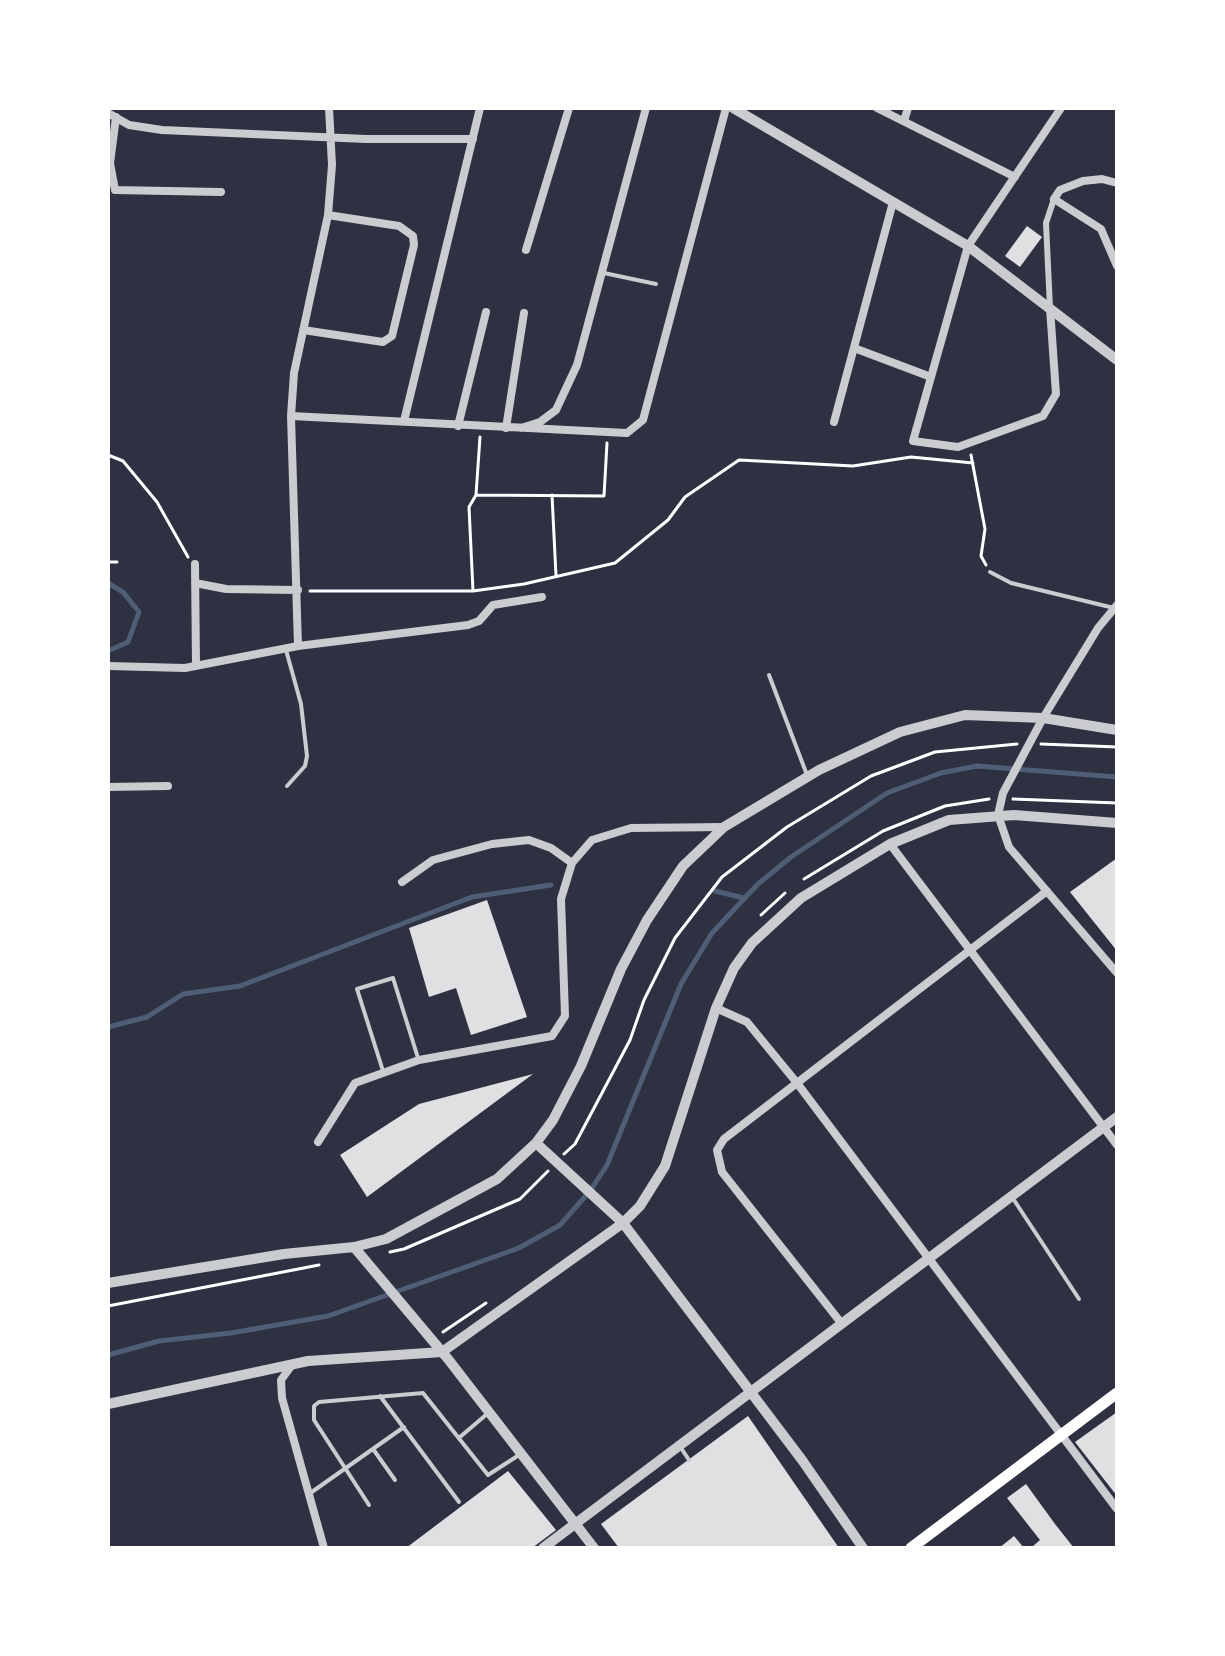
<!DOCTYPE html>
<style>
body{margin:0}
#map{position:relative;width:1225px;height:1656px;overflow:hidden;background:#2d3142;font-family:Figtree,sans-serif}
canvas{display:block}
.frame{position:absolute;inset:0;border:110px solid #fff;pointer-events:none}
</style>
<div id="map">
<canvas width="1225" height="1656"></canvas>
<div class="frame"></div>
</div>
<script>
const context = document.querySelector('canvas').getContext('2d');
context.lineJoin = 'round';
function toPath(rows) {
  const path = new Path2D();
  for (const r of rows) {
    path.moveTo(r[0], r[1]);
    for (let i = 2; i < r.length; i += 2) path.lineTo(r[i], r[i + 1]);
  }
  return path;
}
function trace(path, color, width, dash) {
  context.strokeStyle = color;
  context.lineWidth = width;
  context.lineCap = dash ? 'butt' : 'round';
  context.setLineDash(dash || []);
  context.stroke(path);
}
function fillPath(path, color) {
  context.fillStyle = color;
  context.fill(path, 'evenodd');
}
const stream = toPath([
 [108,583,123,592,139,612,128,642,108,651],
 [715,891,744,898],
 [108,1027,147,1017,183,994,240,986,472,897,551,885],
 [108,1355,159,1341,231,1333,328,1316,519,1248,560,1225,590,1191,607,1165,681,984,712,933,758,884,791,857,887,793,941,773,977,766,1117,777]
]);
const building = toPath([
 [1027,226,1042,237,1020,267,1005,256],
 [1117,858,1117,951,1070,892],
 [487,900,527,1017,471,1035,456,988,429,997,409,928],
 [533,1074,367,1197,340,1155,419,1104],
 [1117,1412,1117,1496,1075,1442],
 [748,1416,839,1548,619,1548,601,1524],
 [508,1471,556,1530,532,1548,406,1548],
 [1026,1484,1055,1524,1074,1548,1031,1548,1040,1540,1007,1498],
 [1014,1536,1024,1548,999,1548]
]);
const path = toPath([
 [108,455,123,461,157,502,188,557],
 [971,455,985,529,981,556,986,565],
 [476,495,604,496,607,443],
 [552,495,556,576],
 [108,562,117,562],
 [310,591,473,591,524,584,615,563,668,520,685,497,739,460,853,466,911,457,973,463],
 [473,591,469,507,476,495,480,437],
 [1041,744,1117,747],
 [1013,799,1117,803],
 [804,879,883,831,945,806,989,799],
 [761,915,785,893],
 [564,1154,575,1144,630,1040,644,1000,675,938,722,877,787,827,871,776,935,752,1017,744],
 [390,1252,404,1249,520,1199,548,1171],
 [108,1306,319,1265],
 [443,1332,486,1303]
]);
const service = toPath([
 [604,273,656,284],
 [990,572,1011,583,1114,608],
 [286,650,301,704,307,756,305,766,287,786],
 [769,675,807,775],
 [383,1071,357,989,393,978,418,1058],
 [1012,1197,1079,1299],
 [380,1396,459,1502],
 [460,1437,487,1414],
 [681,1448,689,1460],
 [373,1449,395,1480],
 [309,1494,404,1427],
 [369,1505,314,1420,314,1406,319,1402,423,1393,488,1475,519,1455]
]);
const pedestrian = toPath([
 [1050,308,1046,223,1054,199]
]);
const minor = toPath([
 [877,108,1015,177],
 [108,113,129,125,162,130,366,139,473,139],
 [116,117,110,163,115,190,221,192],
 [904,121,908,108],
 [1117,183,1102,179,1083,181,1060,190,1054,199,1101,229,1117,266],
 [526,250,569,108],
 [1050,308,1056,394,1043,416,958,447,913,441,968,246,1061,108],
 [303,330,383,342,392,336,414,245,413,236,399,226,328,215],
 [854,348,931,377],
 [291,416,627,433,643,420,726,108],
 [404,421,480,108],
 [834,422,893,202],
 [458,426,486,312],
 [506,428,524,313],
 [521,428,540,422,556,410,577,365,646,108],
 [195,564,196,666],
 [195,583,226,589,298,590],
 [1117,605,1098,628,1043,718,1003,793,998,815,1009,847,1117,973],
 [298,646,291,416,294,373,328,215,332,165,329,108],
 [108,666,185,668,298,646,468,625,479,621,493,605,542,597],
 [108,787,168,786],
 [890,844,1117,1145],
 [402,882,433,860,492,844,529,840,551,848,572,863],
 [716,1008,747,1022,797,1083,1117,1509],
 [318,1142,355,1083,419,1060,552,1036,565,1016,561,899,572,863,592,840,631,828,724,827],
 [842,1324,722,1172,717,1150,724,1139,1047,891],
 [292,1365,281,1380,282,1398,324,1548]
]);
const tertiary = toPath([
 [733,108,968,246,1117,360],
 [536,1143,623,1223,802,1460,863,1548],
 [354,1247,448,1359,594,1548],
 [108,1283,284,1254,354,1247,386,1239,497,1179,536,1143,553,1120,581,1066,621,969,647,920,683,866,724,827,819,770,900,732,965,715,1043,718,1117,730],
 [442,1352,623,1223,640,1206,665,1166,716,1008,734,968,752,943,801,898,890,844,949,820,1014,815,1117,823],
 [108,1404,308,1361,442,1352],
 [543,1548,1117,1117]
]);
const secondary = toPath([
 [911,1548,1117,1393]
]);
trace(stream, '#4f5d75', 5);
fillPath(building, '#e0e0e3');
trace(path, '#fff', 3);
trace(service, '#caccd0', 4);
trace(pedestrian, '#caccd0', 6);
trace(minor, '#caccd0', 8);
trace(tertiary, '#caccd0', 10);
trace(secondary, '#fff', 11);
</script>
